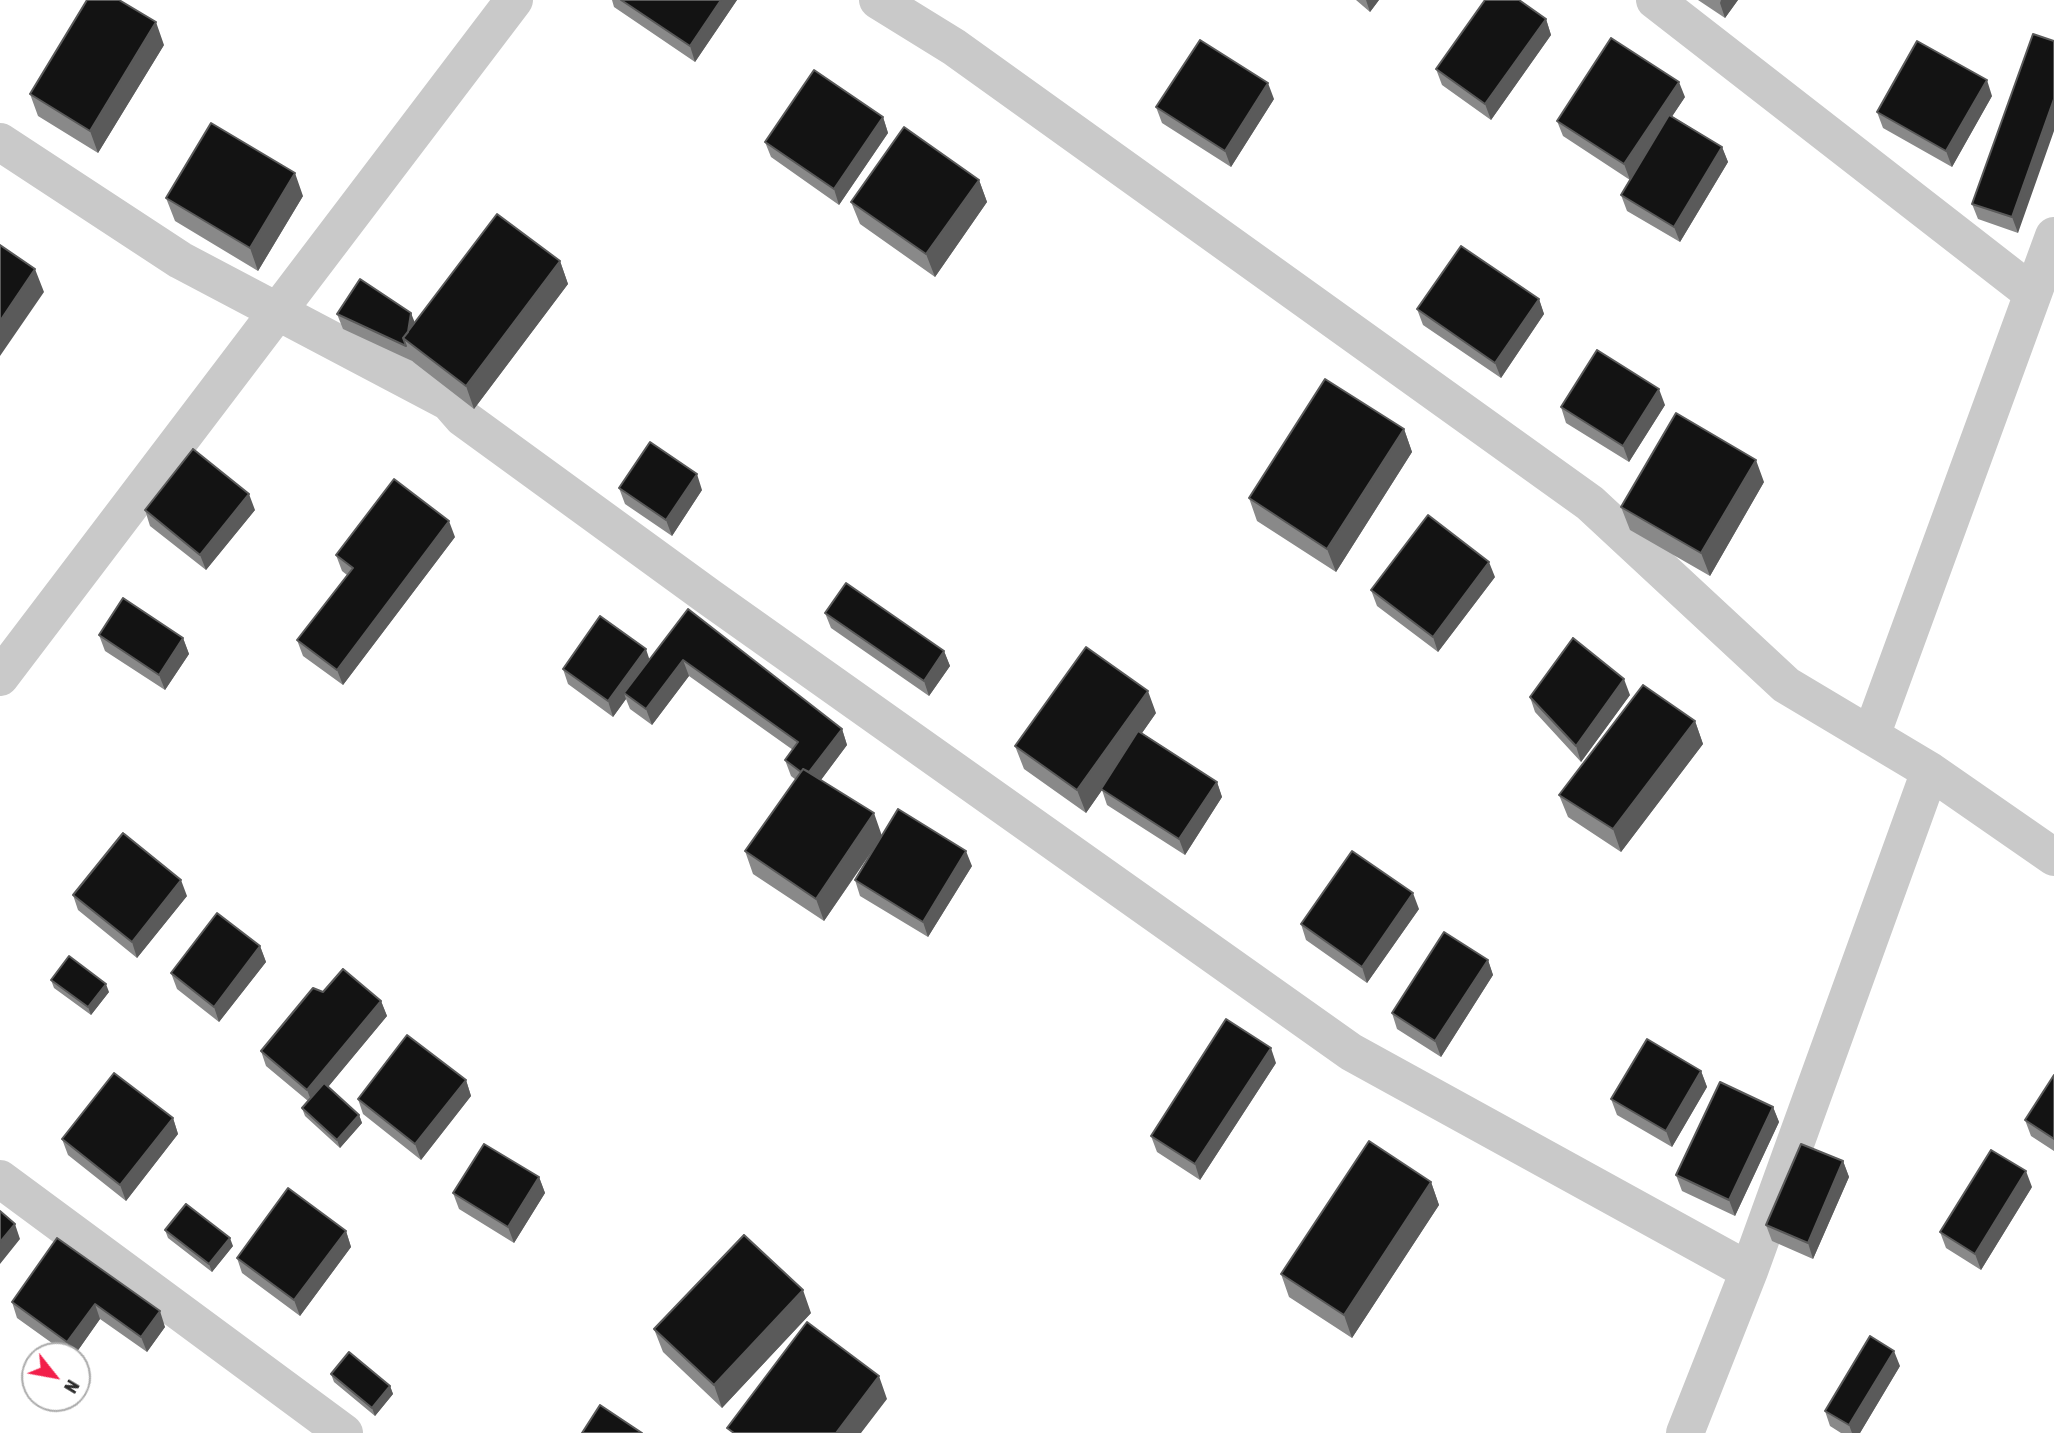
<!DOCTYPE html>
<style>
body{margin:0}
#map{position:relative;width:2054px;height:1433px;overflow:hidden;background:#fff;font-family:"Asap Condensed",sans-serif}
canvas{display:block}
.north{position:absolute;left:21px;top:1342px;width:70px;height:70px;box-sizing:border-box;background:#fff;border:2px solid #ababab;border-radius:50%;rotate:121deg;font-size:19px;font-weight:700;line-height:28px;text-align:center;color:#2c2c2c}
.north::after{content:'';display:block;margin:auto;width:24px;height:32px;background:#f21f4a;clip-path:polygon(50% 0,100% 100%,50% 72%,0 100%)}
</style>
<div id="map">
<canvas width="2054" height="1433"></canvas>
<div class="north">N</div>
</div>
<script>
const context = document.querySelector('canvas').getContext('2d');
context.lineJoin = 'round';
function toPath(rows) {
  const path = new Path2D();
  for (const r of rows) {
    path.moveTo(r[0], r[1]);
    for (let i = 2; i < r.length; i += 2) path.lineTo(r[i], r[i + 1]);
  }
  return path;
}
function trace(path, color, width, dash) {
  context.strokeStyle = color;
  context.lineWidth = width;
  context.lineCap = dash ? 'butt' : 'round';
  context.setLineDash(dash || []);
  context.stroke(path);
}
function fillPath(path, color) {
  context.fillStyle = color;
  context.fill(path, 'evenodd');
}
const minor = toPath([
 [878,0,954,47,1590,503,1786,685,1930,771,2054,857],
 [1655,0,2032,293],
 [0,142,180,260,449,402,463,418,709,597,1351,1052,1749,1271],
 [0,677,514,0],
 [1871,736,2054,236],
 [0,1179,344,1433],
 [1685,1433,1749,1271,1930,771]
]);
const wall = toPath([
 [612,0,737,0,695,62,614,7],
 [1356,0,1379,0,1370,12],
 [1698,0,1738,0,1725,18],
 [1546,19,1551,35,1491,120,1442,85,1436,69],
 [2033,34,2018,233,1978,219,1972,204],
 [164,45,98,153,38,116,30,94],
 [1992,96,1952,167,1883,128,1877,112],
 [1685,97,1672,116,1722,147,1728,162,1680,242,1627,211,1621,195,1630,180,1563,136,1557,121],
 [1274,99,1231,167,1162,123,1156,107],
 [883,117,888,133,839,205,771,157,765,142],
 [979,180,987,202,935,277,860,224,851,202],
 [303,196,258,271,175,221,166,198],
 [560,261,568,284,474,409,412,361,343,329,337,314,415,323],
 [1539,299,1544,314,1501,378,1423,325,1417,309],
 [1665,405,1629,462,1566,423,1561,407],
 [1404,429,1412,452,1336,572,1257,521,1249,498],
 [1764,482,1710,576,1630,530,1621,507],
 [619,488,702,490,672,536,625,504],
 [145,510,255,510,206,570,150,526],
 [455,537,343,685,303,656,297,640,347,575,342,571,336,555],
 [1495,577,1438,652,1377,606,1371,590],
 [688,609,842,729,847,745,821,780,882,835,972,866,928,937,860,896,855,880,875,847,824,921,753,874,745,851,796,780,791,776,785,760,793,750,689,676,652,725,630,709,626,699,613,717,568,684,563,669,650,659],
 [825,613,944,651,950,666,929,696,831,628],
 [99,635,183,638,189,654,165,690,105,651],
 [1630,695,1581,762,1535,712,1530,697],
 [1156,713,1142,733,1217,782,1222,797,1185,855,1107,805,1102,790,1086,813,1024,769,1015,746],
 [1695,721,1703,744,1621,852,1568,817,1559,795],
 [73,895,187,896,137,958,78,910],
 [1419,909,1367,983,1306,940,1301,924],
 [260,946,266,962,219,1022,177,989,171,973],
 [1488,960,1493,975,1441,1057,1397,1029,1392,1013],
 [51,980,109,992,91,1015,54,988],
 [381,1001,387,1016,328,1087,359,1115,362,1123,340,1148,305,1116,302,1108,308,1101,266,1066,261,1051],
 [1276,1063,1200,1180,1157,1152,1151,1136],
 [1701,1071,1707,1087,1672,1147,1617,1115,1611,1099],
 [2054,1075,2054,1151,2031,1136,2025,1120],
 [466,1080,471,1096,421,1160,363,1114,358,1099],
 [1773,1107,1779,1122,1735,1216,1682,1191,1676,1175],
 [173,1118,178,1134,126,1201,68,1155,62,1139],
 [1843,1161,1849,1177,1813,1259,1772,1241,1766,1225],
 [539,1177,545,1193,514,1243,459,1209,453,1193],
 [1431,1182,1439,1205,1352,1338,1289,1297,1281,1274],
 [2032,1187,1981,1270,1946,1248,1940,1232],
 [165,1230,233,1246,212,1272,168,1238],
 [346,1231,351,1247,300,1316,242,1273,237,1258],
 [57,1238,165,1327,147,1352,100,1319,74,1356,70,1356,17,1318,12,1302],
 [811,1313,722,1408,663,1352,654,1329],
 [1900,1366,1860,1433,1841,1433,1830,1426,1825,1411],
 [331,1374,390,1386,393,1394,375,1416,334,1382]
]);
const shadedWall = toPath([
 [721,0,737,0,695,62,690,46],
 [1366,0,1379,0,1370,12],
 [1721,0,1738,0,1725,18,1720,3],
 [1546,19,1551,35,1491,120,1485,104],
 [156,22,164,45,98,153,90,131],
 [1987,80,1992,96,1952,167,1946,151],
 [1679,82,1685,97,1630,180,1624,164],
 [1268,83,1274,99,1231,167,1225,151],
 [2054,99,2054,131,2018,233,2012,217],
 [883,117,888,133,839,205,834,189],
 [1722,147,1728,162,1680,242,1674,227],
 [295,173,303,196,258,271,250,248],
 [979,180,987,202,935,277,926,254],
 [560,261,568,284,474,409,466,386],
 [35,269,44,292,0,356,0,321],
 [1539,299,1544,314,1501,378,1495,363],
 [411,313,417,328,407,341],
 [1659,389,1665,405,1629,462,1623,446],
 [1404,429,1412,452,1336,572,1327,549],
 [1756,460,1764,482,1710,576,1701,553],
 [697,474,702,490,672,536,666,520],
 [249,494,255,510,206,570,200,555],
 [449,521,455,537,343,685,337,670],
 [1489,562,1495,577,1438,652,1433,637],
 [183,638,189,654,165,690,159,675],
 [646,649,651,664,624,693,626,699,613,717,608,701],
 [944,651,950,666,929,696,924,681],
 [683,660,689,676,652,725,646,709],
 [1624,679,1630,695,1581,762,1576,746],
 [1148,691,1156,713,1086,813,1077,790],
 [1695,721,1703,744,1621,852,1613,829],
 [842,729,847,745,812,792,806,776],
 [1217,782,1222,797,1185,855,1179,839],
 [874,813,882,836,824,921,816,899],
 [966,851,972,866,928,937,923,922],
 [181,880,187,896,137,958,132,942],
 [1413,893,1419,909,1367,983,1362,967],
 [260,946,266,962,219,1022,214,1007],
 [1488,960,1493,975,1441,1057,1435,1041],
 [106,984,109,992,91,1015,88,1007],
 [381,1001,387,1016,313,1105,307,1090],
 [1271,1048,1276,1063,1200,1180,1195,1164],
 [1701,1071,1707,1087,1672,1147,1666,1131],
 [466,1080,471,1096,421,1160,415,1144],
 [1773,1107,1779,1122,1735,1216,1729,1200],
 [359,1115,362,1123,340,1148,337,1140],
 [173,1118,178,1134,126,1201,120,1185],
 [1843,1161,1849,1177,1813,1259,1808,1243],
 [2026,1171,2032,1187,1981,1270,1975,1254],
 [539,1177,545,1193,514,1243,508,1227],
 [1431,1182,1439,1205,1352,1338,1344,1315],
 [15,1224,20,1239,0,1264,0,1242],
 [346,1231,351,1247,300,1316,294,1300],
 [230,1238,233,1246,212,1272,209,1264],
 [803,1290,811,1313,722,1408,714,1385],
 [95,1304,100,1319,74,1356,72,1356,67,1342],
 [160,1311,165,1327,147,1352,141,1337],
 [1894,1351,1900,1366,1860,1433,1852,1433,1849,1425],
 [879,1376,887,1399,861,1433,836,1433],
 [390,1386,393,1394,375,1416,372,1408]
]);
const building = toPath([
 [87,0,119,0,156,22,90,131,30,94,87,0],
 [621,0,721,0,690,46,621,0],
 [1485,0,1519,0,1546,19,1485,104,1436,69,1485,0],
 [2033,34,2054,41,2054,99,2012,217,1972,204,2033,34],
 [1611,38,1679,82,1624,164,1557,121,1611,38],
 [1200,40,1268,83,1225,151,1156,107,1200,40],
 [1917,41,1987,80,1946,151,1877,112,1917,41],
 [814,70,883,117,834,189,765,142,814,70],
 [1669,115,1722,147,1674,227,1621,195,1669,115],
 [211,123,295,173,250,248,166,198,211,123],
 [904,127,979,180,926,254,851,202,904,127],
 [497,214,560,261,466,386,403,338,497,214],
 [0,245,35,269,0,321,0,245],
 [1461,246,1539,299,1495,363,1417,309,1461,246],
 [360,279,411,313,408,332,403,338,406,346,337,314,360,279],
 [1597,350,1659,389,1623,446,1561,407,1597,350],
 [1325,379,1404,429,1327,549,1249,498,1325,379],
 [1676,413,1756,460,1701,553,1621,507,1676,413],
 [650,442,697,474,666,520,619,488,650,442],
 [193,449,249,494,200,555,145,510,193,449],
 [394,479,449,521,337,670,297,640,353,568,336,555,394,479],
 [1428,515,1489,562,1433,637,1371,590,1428,515],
 [846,583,944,651,924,681,825,613,846,583],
 [123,598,183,638,159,675,99,635,123,598],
 [688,609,842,729,809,772,803,769,801,772,785,760,798,742,683,660,646,709,624,693,688,609],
 [600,616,646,649,608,701,563,669,600,616],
 [1573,638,1624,679,1576,746,1530,697,1573,638],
 [1086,647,1148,691,1077,790,1015,746,1086,647],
 [1643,685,1695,721,1613,829,1559,795,1643,685],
 [1138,731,1217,782,1179,839,1101,789,1138,731],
 [803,769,874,813,816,899,745,851,803,769],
 [898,809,966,851,923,922,855,880,898,809],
 [123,833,181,880,132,942,73,895,123,833],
 [1352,851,1413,893,1362,967,1301,924,1352,851],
 [217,913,260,946,214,1007,171,973,217,913],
 [1444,932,1488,960,1435,1041,1392,1013,1444,932],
 [69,956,106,984,88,1007,51,980,69,956],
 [343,969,381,1001,307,1090,261,1051,313,988,323,992,343,969],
 [1226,1019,1271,1048,1195,1164,1151,1136,1226,1019],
 [407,1035,466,1080,415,1144,358,1099,407,1035],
 [1647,1039,1701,1071,1666,1131,1611,1099,1647,1039],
 [114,1073,173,1118,120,1185,62,1139,114,1073],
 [2054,1075,2054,1139,2025,1120,2054,1075],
 [1720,1082,1773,1107,1729,1200,1676,1175,1720,1082],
 [324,1083,359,1115,337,1140,302,1108,324,1083],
 [1369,1141,1431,1182,1344,1315,1281,1274,1369,1141],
 [484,1144,539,1177,508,1227,453,1193,484,1144],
 [1801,1144,1843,1161,1808,1243,1766,1225,1801,1144],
 [1991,1150,2026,1171,1975,1254,1940,1232,1991,1150],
 [288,1188,346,1231,294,1300,237,1258,288,1188],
 [186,1204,230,1238,209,1264,165,1230,186,1204],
 [0,1211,15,1224,0,1242,0,1211],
 [744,1235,803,1290,714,1385,654,1329,744,1235],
 [57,1238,160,1311,141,1337,95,1304,67,1342,12,1302,57,1238],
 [807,1322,879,1376,836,1433,734,1433,727,1428,807,1322],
 [1870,1336,1894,1351,1849,1425,1825,1411,1870,1336],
 [349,1352,390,1386,372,1408,331,1374,349,1352],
 [600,1405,642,1433,582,1433,600,1405]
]);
trace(minor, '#c9c9c9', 38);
fillPath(wall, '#898989');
fillPath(shadedWall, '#5a5a5a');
fillPath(building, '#131313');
trace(building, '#5a5a5a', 2);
</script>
